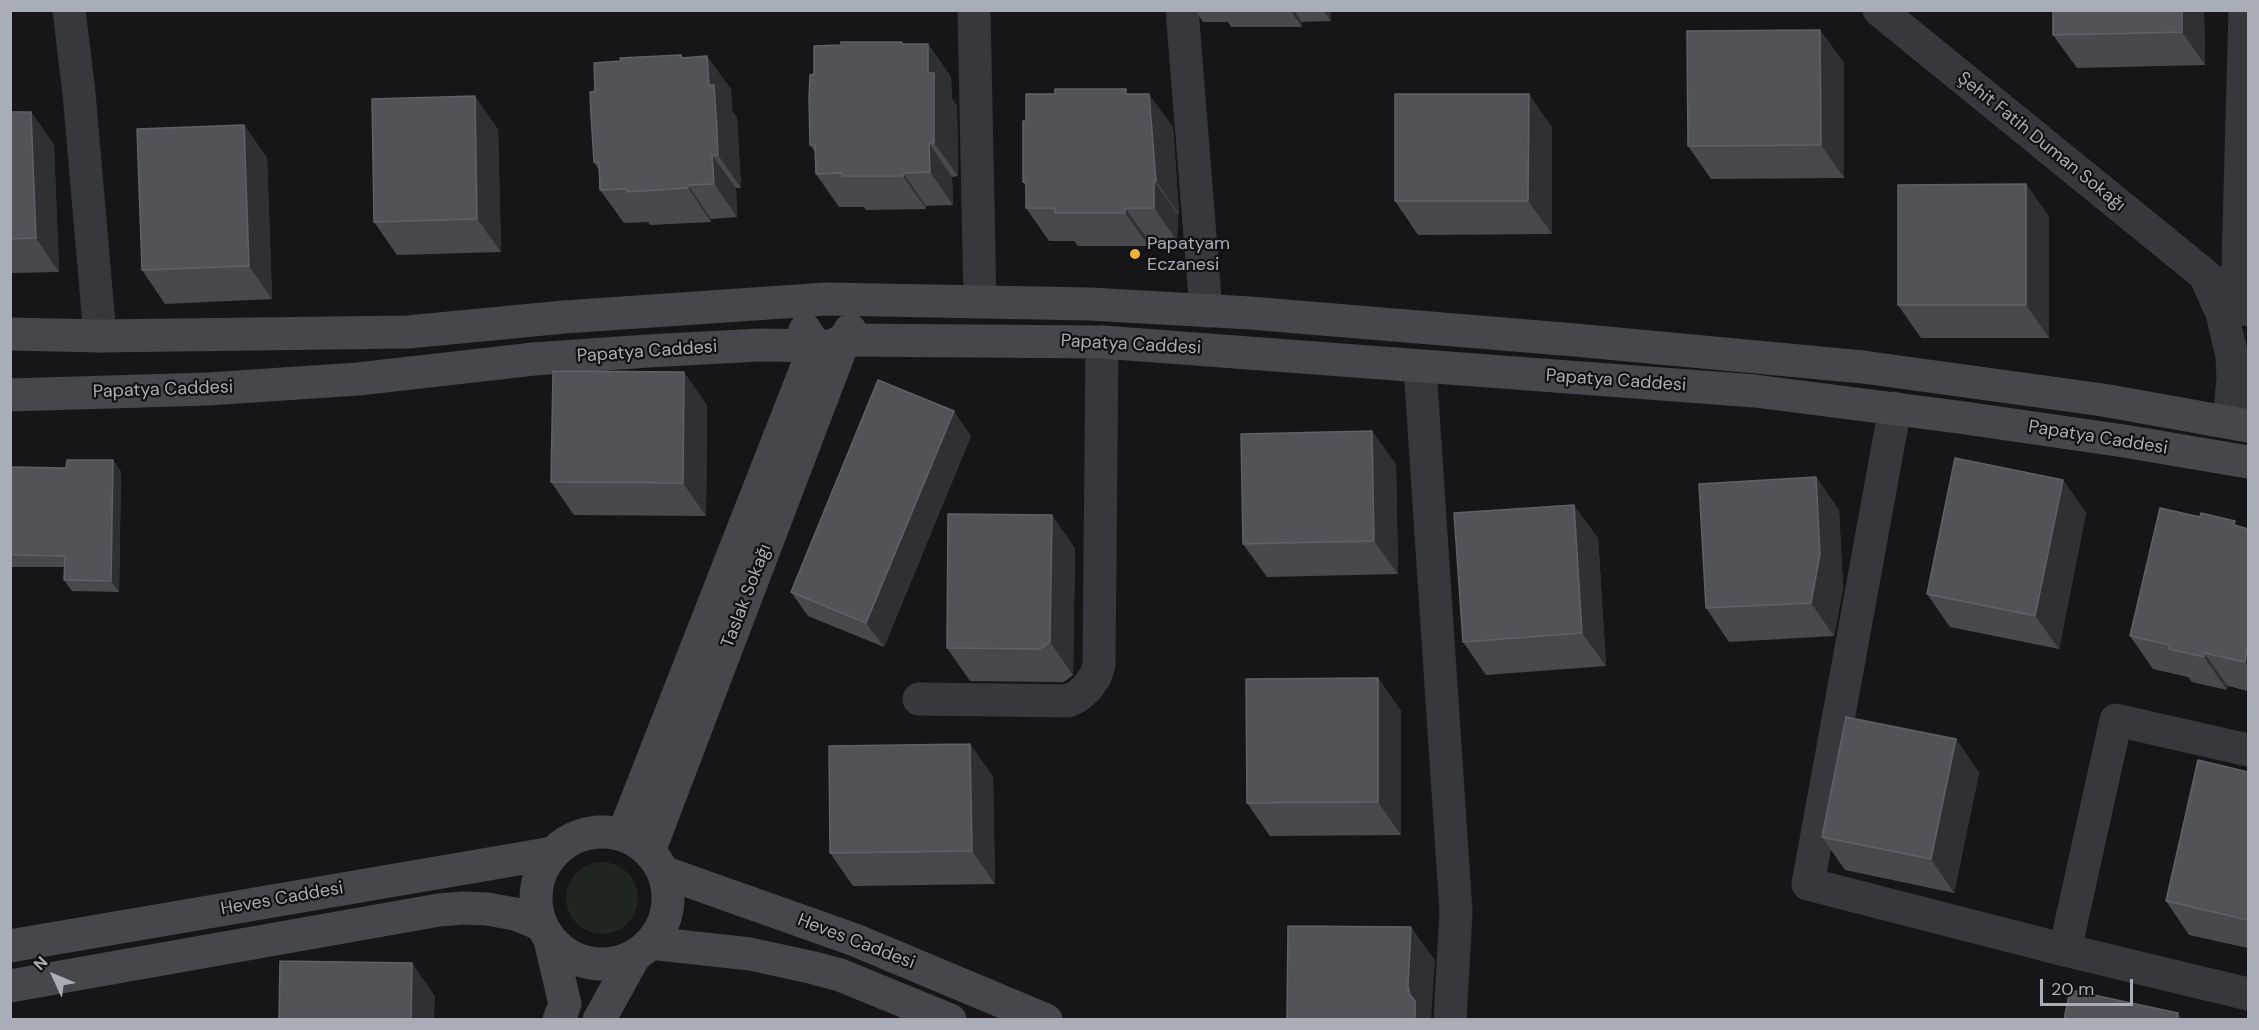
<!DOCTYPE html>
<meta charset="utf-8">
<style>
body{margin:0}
#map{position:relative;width:2259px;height:1030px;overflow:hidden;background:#161618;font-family:"DM Sans",sans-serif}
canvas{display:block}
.frame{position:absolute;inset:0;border:12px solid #a8adb8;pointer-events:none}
.north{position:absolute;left:24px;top:946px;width:60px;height:60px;-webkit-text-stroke:4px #111113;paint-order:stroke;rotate:314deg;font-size:16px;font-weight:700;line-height:24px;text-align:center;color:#a8adb8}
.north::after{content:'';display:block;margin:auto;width:21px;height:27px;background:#a8adb8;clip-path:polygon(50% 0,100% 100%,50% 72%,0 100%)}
.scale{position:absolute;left:2040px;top:979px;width:93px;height:27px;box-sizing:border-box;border:3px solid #a8adb8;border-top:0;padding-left:8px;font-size:18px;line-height:21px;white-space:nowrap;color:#a8adb8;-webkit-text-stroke:4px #111113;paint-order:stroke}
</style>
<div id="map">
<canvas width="2259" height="1030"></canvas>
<div class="frame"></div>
<div class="north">N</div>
<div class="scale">20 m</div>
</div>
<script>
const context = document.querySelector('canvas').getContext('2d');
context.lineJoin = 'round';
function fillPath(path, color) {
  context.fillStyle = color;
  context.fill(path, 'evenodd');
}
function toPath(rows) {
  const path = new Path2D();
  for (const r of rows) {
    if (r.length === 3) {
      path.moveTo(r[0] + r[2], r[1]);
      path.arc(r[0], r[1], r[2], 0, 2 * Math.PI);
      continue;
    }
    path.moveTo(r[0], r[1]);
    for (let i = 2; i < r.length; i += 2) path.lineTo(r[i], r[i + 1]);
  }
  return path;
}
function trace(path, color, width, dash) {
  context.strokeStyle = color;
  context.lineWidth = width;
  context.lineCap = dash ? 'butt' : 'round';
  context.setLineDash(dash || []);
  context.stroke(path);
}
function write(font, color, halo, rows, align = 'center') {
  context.font = font + ' "DM Sans",sans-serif';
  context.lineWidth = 4.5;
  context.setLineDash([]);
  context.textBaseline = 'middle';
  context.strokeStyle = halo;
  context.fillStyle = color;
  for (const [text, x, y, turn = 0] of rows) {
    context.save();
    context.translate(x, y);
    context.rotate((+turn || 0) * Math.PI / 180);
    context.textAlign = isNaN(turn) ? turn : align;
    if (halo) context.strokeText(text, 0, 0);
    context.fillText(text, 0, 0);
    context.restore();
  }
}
const green = toPath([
 [602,898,36]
]);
const street = toPath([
 [69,10,79,93,100,336],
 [974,10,980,302],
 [1182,10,1206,311],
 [1879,10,2248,310],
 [2207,280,2222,313,2232,356,2233,378,2229,422],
 [2237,300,2245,10],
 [1420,367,1456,912,1450,1020],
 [1895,408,1808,884,2065,950,2248,994],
 [919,699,1068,701,1078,696,1087,688,1095,677,1099,665,1102,342],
 [2065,950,2116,720,2248,750]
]);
const secondary = toPath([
 [10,334,100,336,408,332,564,317,827,299,1090,304,1250,313,1575,340,1863,367,2103,400,2248,426],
 [10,395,208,389,358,379,534,359,648,351,759,345,831,346,844,340,1102,342,1755,391,1958,417,2124,441,2248,462],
 [602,898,66],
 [623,835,815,346,805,330],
 [649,851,844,340,850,330],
 [663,872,855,940,1046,1020],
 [550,940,565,1004,559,1020],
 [650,943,750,954,814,968,840,975,950,1020],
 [10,946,553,853],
 [10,986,439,910,463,908,487,909,515,914,540,924],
 [599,1020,635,955]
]);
const wall = toPath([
 [1195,10,1331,10,1331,21,1302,22,1302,27,1231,27,1228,22,1203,22],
 [2053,10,2204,10,2205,65,2077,68,2053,35],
 [1820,30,1844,63,1844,178,1711,179,1688,146],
 [904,44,928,44,951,77,952,99,957,106,958,176,952,177,953,205,926,206,926,209,866,210,864,207,839,207,816,174,816,153,810,145],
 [681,55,683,58,731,89,732,110,737,118,741,188,736,188,737,217,711,219,711,222,650,225,648,222,624,223,600,190,599,170,594,162,595,91,621,61],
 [1129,94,1173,127,1179,214,1178,214,1177,241,1149,241,1149,246,1078,246,1074,241,1049,241,1026,208,1026,186,1023,182],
 [10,112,31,112,54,145,59,272,10,273],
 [244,125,267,158,272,299,165,304,142,270],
 [1552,127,1552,234,1418,235,1395,201],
 [498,129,501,252,397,255,374,222],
 [2026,184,2049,217,2049,338,1921,338,1898,305],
 [707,405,706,516,574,515,551,482],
 [971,436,884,647,808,616,791,592],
 [113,460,121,472,119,592,72,591,64,580,64,567,10,567,10,467,66,468],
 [1396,464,1398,574,1267,577,1243,544],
 [1816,477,1839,510,1843,588,1834,636,1729,642,1706,608],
 [2063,480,2086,513,2059,649,1950,627,1927,594],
 [2239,527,2248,529,2248,691,2228,686,2227,690,2192,682,2188,677,2153,669,2130,636],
 [1598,538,1606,666,1486,675,1463,642],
 [1075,548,1073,675,1064,682,970,681,947,648],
 [1378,678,1401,711,1401,835,1270,836,1247,803],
 [1956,739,1979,773,1954,893,1845,870,1822,837],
 [970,744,993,777,995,884,853,886,830,853],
 [2248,772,2248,948,2189,935,2166,901]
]);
const shadedWall = toPath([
 [1290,10,1294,10,1302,22,1302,27],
 [1323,10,1331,10,1331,21],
 [2182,10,2204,10,2205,65,2182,32],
 [1820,30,1844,63,1844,178,1821,145],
 [928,44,951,77,952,99,957,106,958,176,934,143,928,73],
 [707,56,731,89,732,110,737,118,741,188,718,155,709,85],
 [1149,94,1173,127,1179,214,1156,181],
 [1529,94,1552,127,1552,234,1528,201],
 [475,96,498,129,501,252,477,219],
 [31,112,54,145,59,272,36,238],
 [244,125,267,158,272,299,249,266],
 [929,143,952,177,953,205,930,172],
 [712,155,736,188,737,217,714,184],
 [903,173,926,206,926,209,903,176],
 [1154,181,1178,214,1177,241,1154,208],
 [2026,184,2049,217,2049,338,2026,305],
 [688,185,711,219,711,222,688,188],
 [1125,208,1149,241,1149,246,1125,213],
 [684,372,707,405,706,516,683,483],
 [954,411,971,436,884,647,866,623],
 [1372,431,1396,464,1398,574,1374,541],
 [113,460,121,472,119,592,111,581],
 [1816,477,1839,510,1843,588,1834,636,1811,603],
 [2063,480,2086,513,2059,649,2035,616],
 [1574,505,1598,538,1606,666,1582,633],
 [1052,515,1075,548,1073,675,1050,642],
 [2248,645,2248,668,2245,662],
 [2204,653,2228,686,2227,690,2204,657],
 [1378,678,1401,711,1401,835,1378,802],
 [1956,739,1979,773,1954,893,1931,859],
 [970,744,993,777,995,884,972,851],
 [1411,927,1435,960,1431,1020,1415,1020,1408,986],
 [412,963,435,996,434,1020,411,1020],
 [2178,1013,2183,1020,2177,1020]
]);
const building = toPath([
 [2053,10,2182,10,2182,32,2053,35,2053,10],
 [1820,30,1821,145,1688,146,1687,31,1820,30],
 [841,42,902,42,902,44,928,44,928,73,934,73,934,143,929,143,930,172,903,173,903,176,842,176,842,173,816,174,815,145,810,145,809,98,810,75,814,74,814,46,841,45,841,42],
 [681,55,681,58,707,56,709,85,714,85,717,131,718,155,712,155,714,184,688,185,688,188,627,192,627,189,600,190,599,162,594,162,591,115,590,92,595,91,594,63,621,61,620,58,681,55],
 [1055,89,1126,89,1126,94,1149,94,1156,181,1154,181,1154,208,1125,208,1125,213,1055,213,1055,208,1026,208,1026,182,1023,182,1023,121,1026,121,1026,94,1055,94,1055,89],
 [1395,94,1529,94,1528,201,1395,201,1395,94],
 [475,96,477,219,374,222,372,99,475,96],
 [10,112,31,112,36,238,10,239,10,112],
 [244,125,249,266,142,270,137,129,244,125],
 [2026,184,2026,305,1898,305,1898,185,2026,184],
 [553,371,684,372,683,483,551,482,553,371],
 [878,380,954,411,866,623,791,592,878,380],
 [1372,431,1374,541,1243,544,1241,434,1372,431],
 [1955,458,2063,480,2035,616,1927,594,1955,458],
 [67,460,113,460,111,581,64,580,65,556,10,555,10,467,66,468,67,460],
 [1816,477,1820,554,1811,603,1706,608,1699,484,1816,477],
 [1574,505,1582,633,1463,642,1454,513,1574,505],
 [2160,508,2200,517,2201,513,2235,521,2234,525,2248,529,2248,645,2245,662,2204,653,2204,657,2169,649,2170,645,2130,636,2160,508],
 [948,514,1052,515,1050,642,1040,649,947,648,948,514],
 [1378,678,1378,802,1247,803,1246,679,1378,678],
 [1846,717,1956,739,1931,859,1822,837,1846,717],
 [970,744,972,851,830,853,829,746,970,744],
 [2198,760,2248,772,2248,920,2166,901,2198,760],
 [1288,926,1411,927,1408,986,1410,995,1415,1001,1415,1020,1287,1020,1288,926],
 [280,961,412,963,411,1020,279,1020,280,961],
 [2070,990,2178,1013,2177,1020,2064,1020,2070,990]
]);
const markers = [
 [1135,254,6,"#f2b134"]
];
const streetNames = [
 ["Şehit Fatih Duman Sokağı",2041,142,39],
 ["Papatya Caddesi",1131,345,3],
 ["Papatya Caddesi",647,352,-4],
 ["Papatya Caddesi",1616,381,4],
 ["Papatya Caddesi",163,390,-2],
 ["Papatya Caddesi",2098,438,9],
 ["Taslak Sokağı",747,596,-69],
 ["Heves Caddesi",282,899,-10],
 ["Heves Caddesi",856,942,21]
];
const poiNames = [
 ["Papatyam",1147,244],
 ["Eczanesi",1147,265]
];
fillPath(green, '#1e261f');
trace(street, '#37383d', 33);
trace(secondary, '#45474d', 33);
fillPath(wall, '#47494d');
fillPath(shadedWall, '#2f3033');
fillPath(building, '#525359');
trace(building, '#5f6168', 1.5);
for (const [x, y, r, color] of markers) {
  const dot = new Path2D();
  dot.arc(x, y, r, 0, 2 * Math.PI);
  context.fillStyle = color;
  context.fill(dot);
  trace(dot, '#111113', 2);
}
write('18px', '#a8adb8', '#111113', streetNames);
write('18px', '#a8adb8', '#111113', poiNames, 'left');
</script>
